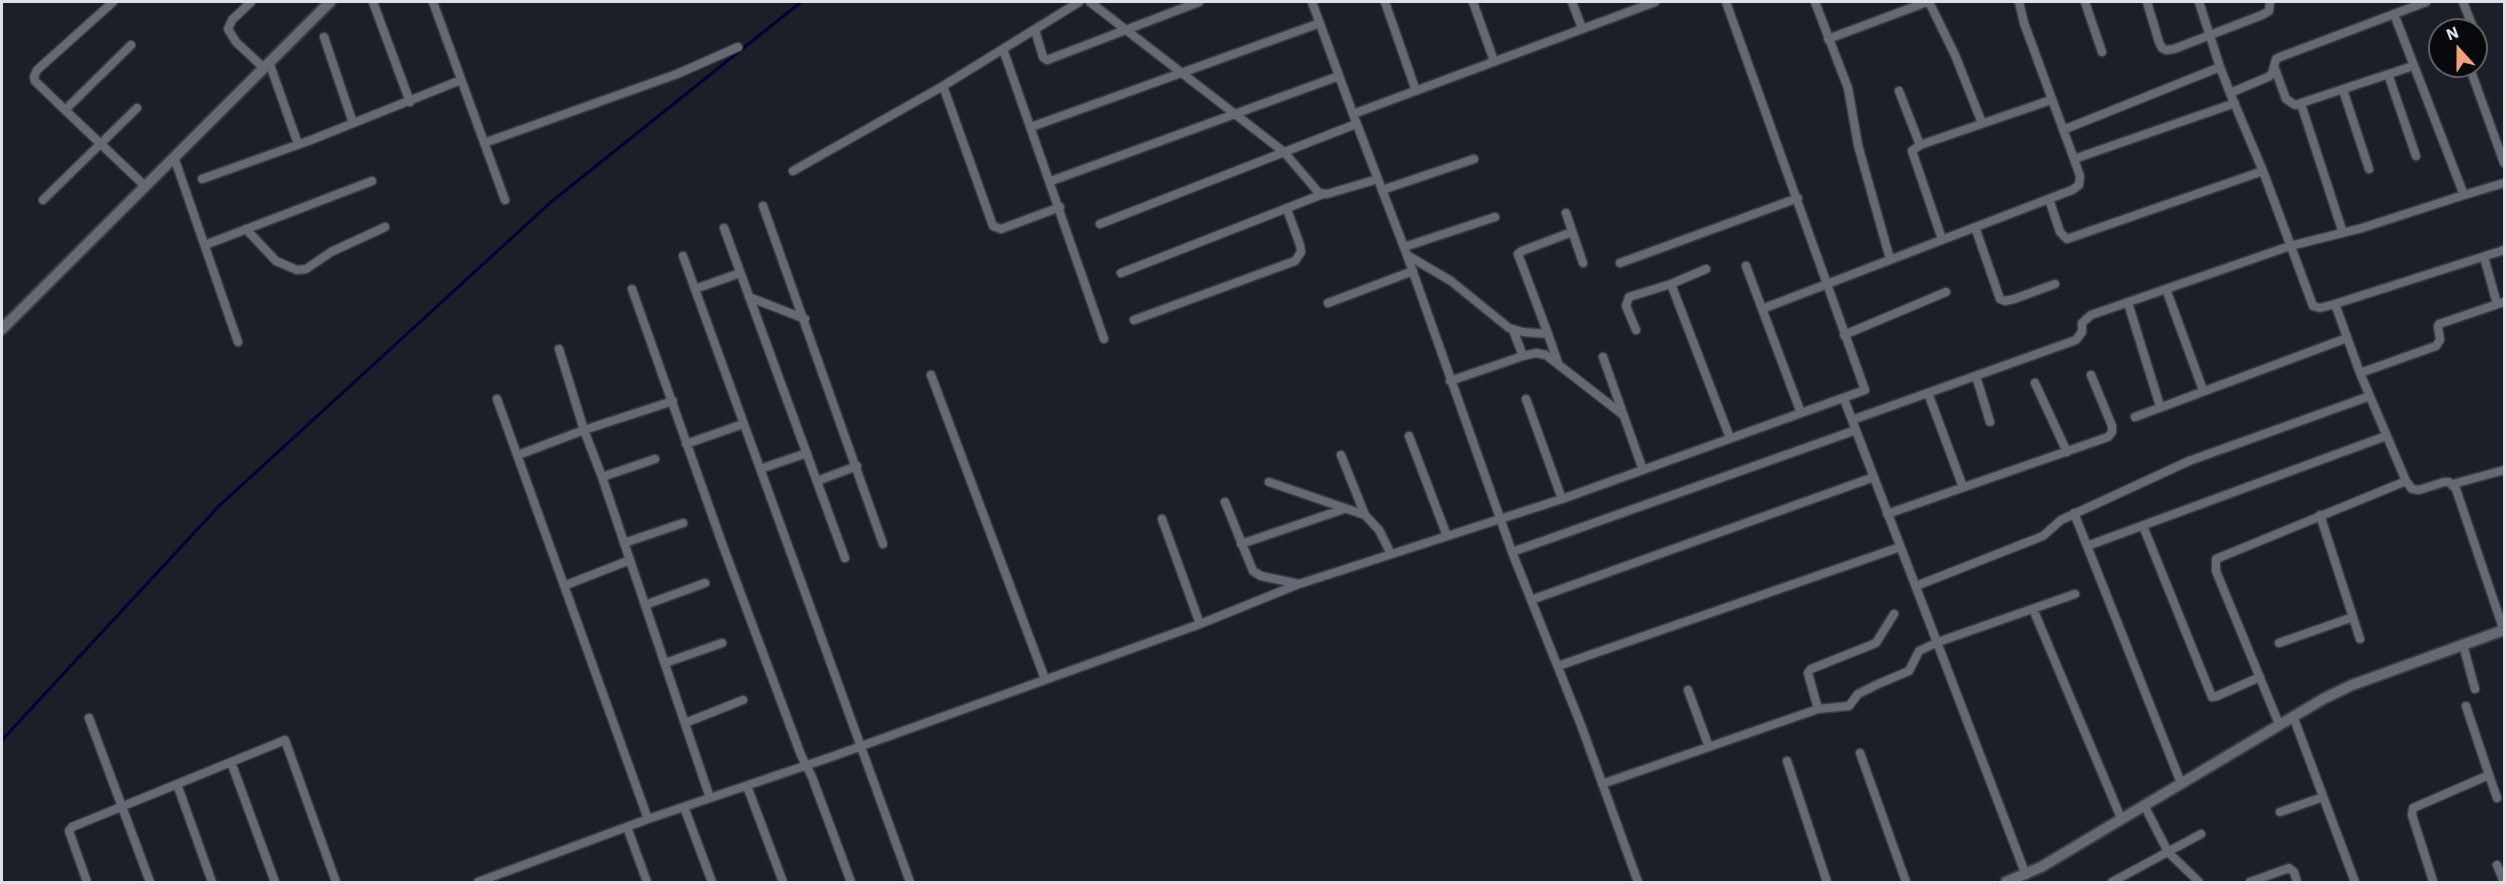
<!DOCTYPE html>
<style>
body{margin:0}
#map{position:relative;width:2506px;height:884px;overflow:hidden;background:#1b1f28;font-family:"IBM Plex Sans",sans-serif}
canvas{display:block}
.frame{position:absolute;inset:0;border:3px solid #dde0e6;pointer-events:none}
.north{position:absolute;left:2428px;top:18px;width:60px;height:60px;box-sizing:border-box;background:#07090d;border:2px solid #5d5f64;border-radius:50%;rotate:339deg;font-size:16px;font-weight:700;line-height:24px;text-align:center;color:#dde0e6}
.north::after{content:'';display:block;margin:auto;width:21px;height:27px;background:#f2a17e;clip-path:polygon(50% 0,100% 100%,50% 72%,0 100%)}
</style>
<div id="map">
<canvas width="2506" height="884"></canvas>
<div class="frame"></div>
<div class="north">N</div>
</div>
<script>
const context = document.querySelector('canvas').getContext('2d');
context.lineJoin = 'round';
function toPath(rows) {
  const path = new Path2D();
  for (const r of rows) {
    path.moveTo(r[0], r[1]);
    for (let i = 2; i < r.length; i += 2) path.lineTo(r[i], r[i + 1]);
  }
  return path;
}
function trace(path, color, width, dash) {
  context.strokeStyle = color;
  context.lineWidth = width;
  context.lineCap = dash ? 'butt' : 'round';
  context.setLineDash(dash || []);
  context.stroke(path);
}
const stream = toPath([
 [2,740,220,505,551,202,801,2]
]);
const minor = toPath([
 [113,2,37,70,34,77,35,81,65,110,145,186],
 [251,2,232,20,228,29,236,42,264,68],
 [373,2,410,102],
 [433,2,505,200],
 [1090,2,1284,152,1319,193,1327,194,1378,179],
 [1312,2,1353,114,1407,255,1512,552,1581,725,1638,882],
 [1385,2,1416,91],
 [1473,2,1494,61],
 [1572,2,1582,28],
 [1815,2,1848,88,1858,145,1890,259],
 [1929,2,1955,55,1982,123],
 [2085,2,2102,52],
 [2147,2,2159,42,2162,48,2166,50,2174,49,2262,15,2269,11,2270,2],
 [2199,2,2220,67],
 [2463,2,2474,30],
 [2394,14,2464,195,2504,183],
 [1035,30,1043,57,1047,60,1199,2],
 [2476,36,2481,49],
 [324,37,353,123],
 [1828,39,1927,2],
 [1003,49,1104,339],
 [269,62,298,144],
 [2274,66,2286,99,2295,105,2413,66],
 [2388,74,2416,156],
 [2472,74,2504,163],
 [943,86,993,226,1001,229,1060,207],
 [2343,90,2369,169],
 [1899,91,1920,145],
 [2230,93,2263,171,2313,306,2320,308,2335,304,2504,250],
 [2301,104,2343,233],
 [65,110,131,45],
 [1353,114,1655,2],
 [1031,127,1320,23],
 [2063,130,2220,67,2230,93,2268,77,2272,74,2276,59,2280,57,2426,2],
 [484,143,677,74,738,47],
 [174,157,238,342],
 [2074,159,2235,103],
 [793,171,943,86,1079,2],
 [202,179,311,140,461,80],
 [1051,181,1339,76],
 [1382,190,1474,159],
 [2049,199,2060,232,2067,239,2263,171],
 [43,200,137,108],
 [763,206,883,544],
 [1566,213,1583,263],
 [1100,224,1356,124],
 [1975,227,2000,299,2005,301,2014,299,2055,284],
 [724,228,845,558],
 [246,229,276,261,297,270,306,269,331,252,385,227],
 [1942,239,1912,151,1920,145,2051,100],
 [205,245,372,181],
 [1404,247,1495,217],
 [1407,255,1451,281,1509,328,1523,332,1548,334,1518,254,1522,251,1572,232],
 [683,256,910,882],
 [2484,257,2497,304],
 [1620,263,1798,198],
 [1746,266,1801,413],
 [1121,273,1323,194],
 [1671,284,1730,438],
 [632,289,723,546,801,755,812,777,851,882],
 [695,289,740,273],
 [2166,289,2203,390],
 [749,297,805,319],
 [1328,303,1413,271],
 [2128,303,2160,406],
 [2335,304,2360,373,2406,481,2412,489,2419,490,2444,482,2449,482,2456,489,2504,631],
 [1762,309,2072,190,2079,185,2080,176,2074,159,2024,23,2019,2],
 [1134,320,1295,261,1301,252,1300,245,1287,209],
 [1636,330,1626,306,1629,297,1671,284,1706,269],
 [1548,334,1558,363],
 [1844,335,1946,292],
 [559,349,584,430,602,477,710,798],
 [1523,356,1536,353,1546,355,1622,414],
 [1603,357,1643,470],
 [2360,373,2436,346,2440,340,2438,326,2439,324,2504,302],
 [931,375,1045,679],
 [1976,376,1990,422],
 [1450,381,1523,356,1513,330],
 [2035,383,2067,452],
 [1928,393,1963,487],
 [497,399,648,819],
 [1526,399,1562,499],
 [1844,399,2026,875],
 [2135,417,2347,338],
 [1852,420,2076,340,2082,332,2082,323,2091,315,2290,246,2362,228,2464,195],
 [1409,436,1447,536],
 [686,444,743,424],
 [518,455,584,430,673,401],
 [1341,455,1365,515],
 [760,469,807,453],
 [602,477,655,459],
 [817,481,857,466],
 [1269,482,1365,515,1379,530,1391,554],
 [2453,484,2504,470],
 [1225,502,1253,571,1261,576,1299,584],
 [2074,513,2181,783],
 [1887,514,2108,437,2112,432,2112,426,2091,375],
 [2320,515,2360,639],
 [1162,519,1200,624],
 [2143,526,2212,697,2217,696,2260,677],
 [624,543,683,523],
 [1241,544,1344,509],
 [2087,546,2386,436],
 [1512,552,1856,430],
 [566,585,630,560],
 [1916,586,2043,536,2061,520,2189,461,2370,396],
 [1531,600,1874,477],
 [645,605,705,583],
 [2033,609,2121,818],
 [2279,643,2353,617],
 [2463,645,2475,689],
 [665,663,722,643],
 [1558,666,1900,547],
 [1688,690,1709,747],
 [1818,709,1808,673,1811,669,1876,643,1894,614],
 [2293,716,2355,882],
 [89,718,150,882],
 [685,723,743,700],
 [2279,724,2216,571,2216,559,2406,481],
 [1860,753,1906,882],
 [1787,761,1827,882],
 [231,762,275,882],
 [2489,775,2497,798],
 [177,784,212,882],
 [1602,784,1818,709,1849,706,1858,694,1878,684,1909,671,1919,651,1938,642,2075,594],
 [747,786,783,882],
 [2144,805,2168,852,2199,882],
 [684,807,712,882],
 [2280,812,2323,797],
 [627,827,647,882],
 [2497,865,2504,882],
 [2433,881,2412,815,2413,808,2489,775,2466,706],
 [87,882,69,831,72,827,285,740,336,882],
 [478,882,648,819,831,757,1200,624,1299,584,1562,499,1865,390,1726,2],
 [2112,882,2201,834],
 [2250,882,2289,868,2294,872,2297,882]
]);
const tertiary = toPath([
 [2,329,330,2],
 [2006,882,2041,867,2323,699,2352,685,2504,630]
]);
trace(stream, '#010036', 3);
trace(minor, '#3a3d43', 11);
trace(tertiary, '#3a3d43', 14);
trace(minor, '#646973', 8);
trace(tertiary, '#646973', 10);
</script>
